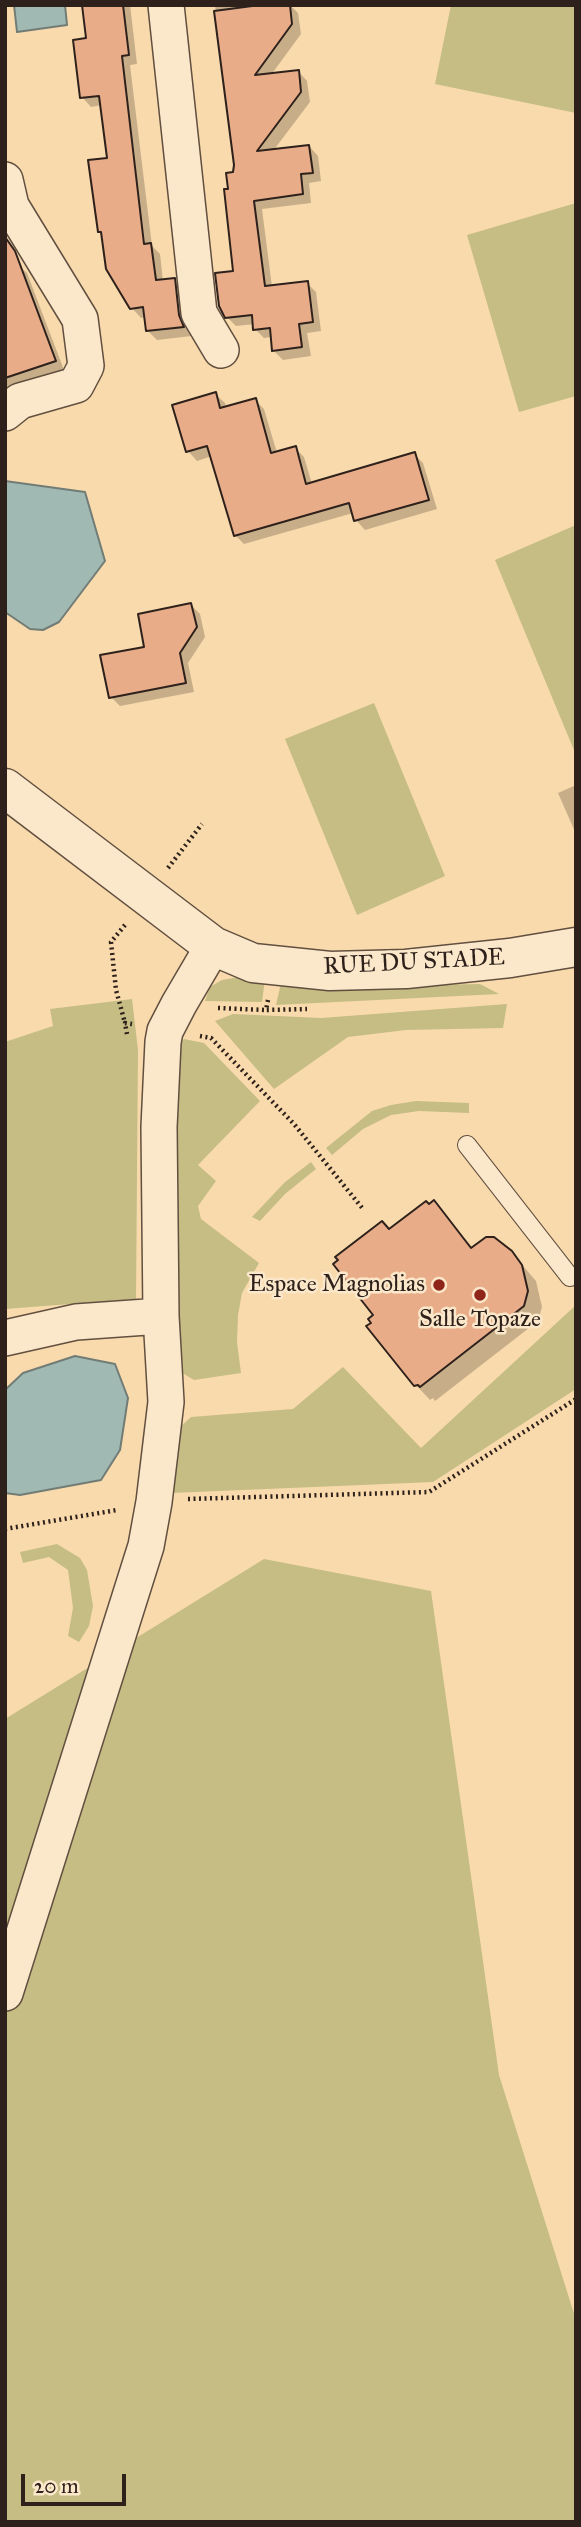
<!DOCTYPE html>
<style>
body{margin:0}
#map{position:relative;width:581px;height:2527px;overflow:hidden;background:#f9daac;font-family:"IM FELL Great Primer",serif}
canvas{display:block}
.frame{position:absolute;inset:0;border:7px solid #2e211c;pointer-events:none}
.scale{position:absolute;left:21px;top:2474px;width:105px;height:32px;box-sizing:border-box;border:4px solid #2e211c;border-top:0;padding-left:9px;font-size:21px;line-height:24px;white-space:nowrap;color:#2e211c;-webkit-text-stroke:5px #fbe7c9;paint-order:stroke}
</style>
<div id="map">
<canvas width="581" height="2527"></canvas>
<div class="frame"></div>
<div class="scale">20 m</div>
</div>
<script>
const context = document.querySelector('canvas').getContext('2d');
context.lineJoin = 'round';
function fillPath(path, color) {
  context.fillStyle = color;
  context.fill(path, 'evenodd');
}
function toPath(rows) {
  const path = new Path2D();
  for (const r of rows) {
    path.moveTo(r[0], r[1]);
    for (let i = 2; i < r.length; i += 2) path.lineTo(r[i], r[i + 1]);
  }
  return path;
}
function trace(path, color, width, dash) {
  context.strokeStyle = color;
  context.lineWidth = width;
  context.lineCap = dash ? 'butt' : 'round';
  context.setLineDash(dash || []);
  context.stroke(path);
}
function write(font, color, halo, rows, align = 'center') {
  context.font = font + ' "IM FELL Great Primer",serif';
  context.lineWidth = 5;
  context.setLineDash([]);
  context.textBaseline = 'middle';
  context.strokeStyle = halo;
  context.fillStyle = color;
  for (const [text, x, y, turn = 0] of rows) {
    context.save();
    context.translate(x, y);
    context.rotate((+turn || 0) * Math.PI / 180);
    context.textAlign = isNaN(turn) ? turn : align;
    if (halo) context.strokeText(text, 0, 0);
    context.fillText(text, 0, 0);
    context.restore();
  }
}
const green = toPath([
 [451,5,576,5,576,113,435,84],
 [576,203,576,396,519,412,467,235],
 [576,525,576,755,495,560],
 [374,703,445,876,357,915,285,739],
 [245,976,265,979,262,1002,205,1001,210,987,222,980],
 [281,983,333,987,480,984,499,994,276,1005],
 [132,999,138,1050,136,1299,5,1309,5,1042,53,1026,50,1009],
 [507,1004,503,1028,406,1030,348,1037,274,1089,215,1021,233,1014,321,1018],
 [184,1039,204,1043,260,1101,198,1165,216,1181,198,1206,201,1219,259,1263,242,1293,238,1315,237,1342,241,1373,194,1380,179,1371,173,1053],
 [416,1101,469,1103,469,1113,419,1111,391,1115,363,1129,332,1155,326,1148,372,1111,391,1105],
 [311,1162,316,1169,285,1194,260,1221,252,1217,285,1182],
 [576,1305,576,1389,433,1482,171,1493,178,1429,191,1417,293,1409,343,1367,421,1448],
 [57,1544,80,1558,87,1570,93,1606,89,1626,79,1642,68,1636,73,1608,68,1570,49,1557,23,1563,20,1552],
 [264,1559,431,1591,499,2075,576,2320,576,2522,5,2522,5,1719]
]);
const water = toPath([
 [14,5,65,5,67,25,17,32,14,5],
 [5,481,85,492,105,561,59,622,43,630,30,629,5,612,5,481],
 [75,1356,115,1364,128,1398,120,1450,101,1480,20,1495,5,1493,5,1390,23,1373,75,1356]
]);
const shadow = toPath([
 [84,5,130,5,137,64,130,65,152,246,160,254,163,281,174,280,184,289,188,326,192,336,157,340,148,331,146,317,141,318,132,308,104,235,99,231,109,159,102,105,91,107,82,97,88,39],
 [215,5,290,5,298,13,301,34,271,75,298,71,307,81,310,102,273,151,309,146,318,156,321,181,309,183,311,203,262,209,272,287,307,283,316,292,321,331,307,333,311,356,283,360,274,351,272,337,264,338,255,329,255,324,236,326,227,317,235,272,230,190,235,165],
 [18,265,27,273,64,370,5,390,5,268],
 [215,394,225,403,226,408,255,400,264,409,277,453,295,448,304,457,312,484,414,454,423,463,437,509,365,530,356,520,353,513,244,544,235,535,212,456,197,461,188,451],
 [191,605,200,614,205,637,188,663,194,692,120,706,111,697],
 [576,785,576,834,558,793],
 [434,1203,473,1248,511,1252,536,1281,542,1307,538,1321,435,1401,433,1398,430,1400,416,1385,373,1323,390,1231]
]);
const building = toPath([
 [82,5,123,5,129,55,122,56,144,244,151,243,156,280,175,278,179,315,184,327,146,331,143,307,130,309,106,269,101,232,98,232,88,160,107,158,99,96,80,98,73,40,86,38,82,5],
 [260,5,290,5,292,24,255,75,299,70,301,92,257,151,309,145,313,173,301,174,303,194,254,201,265,286,308,281,313,322,299,324,302,347,272,351,270,328,253,330,252,315,225,318,219,306,215,273,233,271,224,189,228,189,226,173,233,172,234,165,214,11,260,5],
 [5,237,15,251,56,361,5,378,5,237],
 [216,392,220,408,256,398,271,453,296,446,306,484,415,452,429,500,354,521,349,503,234,536,207,446,186,452,172,405,216,392],
 [191,603,197,627,180,653,186,683,109,698,100,655,144,647,138,614,191,603],
 [434,1200,471,1248,486,1237,494,1237,512,1251,522,1265,528,1291,524,1306,420,1387,418,1385,414,1386,366,1326,371,1323,368,1319,373,1315,333,1264,338,1260,335,1257,382,1221,389,1229,426,1201,429,1204,434,1200]
]);
const path = toPath([
 [168,868,202,824],
 [125,925,111,942,116,990,125,1023],
 [268,1000,266,1010,307,1009],
 [218,1008,266,1010],
 [127,1034,125,1023,132,1024],
 [200,1036,211,1038,294,1124,363,1209],
 [188,1499,429,1492,576,1399],
 [5,1529,117,1510]
]);
const service = toPath([
 [467,1145,570,1277]
]);
const minor = toPath([
 [166,5,199,313,221,350],
 [5,180,11,206,80,319,86,366,76,385,20,401,5,413],
 [5,1338,76,1322,161,1316],
 [5,1993,146,1546,154,1502,166,1402,161,1316,159,1127,163,1042,165,1031,179,1004,213,946]
]);
const tertiary = toPath([
 [5,788,213,946,253,963,330,971,406,969,510,958,576,947]
]);
const markers = [
 [439,1285,7,"#8f2418"],
 [480,1295,7,"#8f2418"]
];
const streetNames = [
 ["RUE DU STADE",414,963,-3]
];
const poiNames = [
 ["Espace Magnolias",425,1285],
 ["Salle Topaze",480,1320,"center"]
];
fillPath(green, '#c5bd84');
fillPath(water, '#a0b9b2');
trace(water, '#727c76', 2);
fillPath(shadow, '#0003');
fillPath(building, '#e8ad88');
trace(building, '#2e211c', 2);
trace(service, '#614f40', 20);
trace(minor, '#614f40', 38);
trace(tertiary, '#614f40', 41);
trace(path, '#2e211c', 4.5, [2, 3.5]);
trace(service, '#fbe7c9', 18);
trace(minor, '#fbe7c9', 35);
trace(tertiary, '#fbe7c9', 38);
for (const [x, y, r, color] of markers) {
  const dot = new Path2D();
  dot.arc(x, y, r, 0, 2 * Math.PI);
  context.fillStyle = color;
  context.fill(dot);
  trace(dot, '#fbe7c9', 2.5);
}
write('24px', '#2e211c', '#fbe7c9', streetNames);
write('24px', '#2e211c', '#fbe7c9', poiNames, 'right');
</script>
